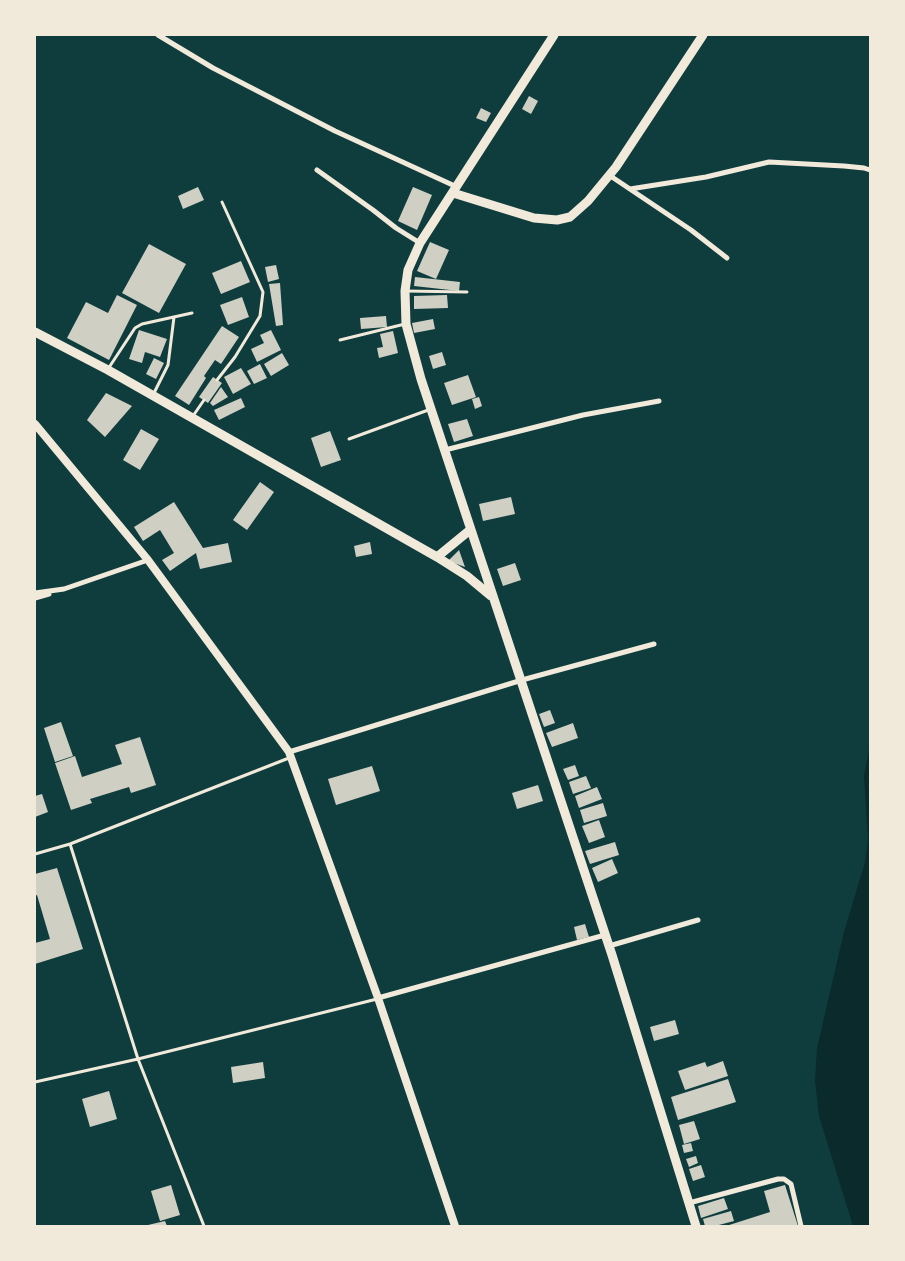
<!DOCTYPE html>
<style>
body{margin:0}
#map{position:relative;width:905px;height:1261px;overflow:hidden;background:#0f3d3e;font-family:Quicksand,sans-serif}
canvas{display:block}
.frame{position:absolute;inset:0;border:36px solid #f1e9da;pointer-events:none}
</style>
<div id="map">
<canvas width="905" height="1261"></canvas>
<div class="frame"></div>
</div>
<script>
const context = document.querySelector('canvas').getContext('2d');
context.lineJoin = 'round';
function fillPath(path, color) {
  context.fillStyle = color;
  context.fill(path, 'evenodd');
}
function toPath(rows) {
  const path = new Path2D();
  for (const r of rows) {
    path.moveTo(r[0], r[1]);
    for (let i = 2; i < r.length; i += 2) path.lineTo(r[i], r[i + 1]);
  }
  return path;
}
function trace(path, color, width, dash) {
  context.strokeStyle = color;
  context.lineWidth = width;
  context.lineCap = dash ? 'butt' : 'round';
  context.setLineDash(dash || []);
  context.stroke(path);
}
const water = toPath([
 [870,744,870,1226,853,1226,819,1116,815,1081,817,1048,844,932,865,862,868,840,864,776]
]);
const building = toPath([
 [529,96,538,101,531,114,522,109],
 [481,108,491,113,486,122,476,118],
 [198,187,204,200,183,209,178,196],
 [413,187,432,195,417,230,398,221],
 [430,242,449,250,436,279,417,271],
 [149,244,186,264,159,313,122,293],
 [241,261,250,282,221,294,212,273],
 [276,265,279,279,268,282,265,267],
 [415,277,460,282,459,291,414,286],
 [280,283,283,325,276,326,269,284],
 [117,295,137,305,109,360,67,338,86,302,108,313],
 [447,295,448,308,414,309,414,296],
 [242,297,249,317,228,325,220,305],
 [386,316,387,327,361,329,360,318],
 [433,319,435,329,414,333,412,323],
 [222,326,239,337,221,364,215,360,204,376,206,378,189,405,175,396],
 [139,330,167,339,160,357,145,352,142,363,129,359],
 [271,330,281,350,257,362,251,349,264,343,260,335],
 [393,331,398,353,379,358,377,348,383,347,380,334],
 [442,352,446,365,433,369,429,356],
 [282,353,289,365,271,376,264,364],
 [154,358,164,363,156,379,146,374],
 [260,364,267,378,254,384,247,371],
 [241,368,251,384,233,394,224,377],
 [468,375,476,397,452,405,444,383],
 [213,377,222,383,208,403,199,397],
 [221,387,228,397,213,406,210,403],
 [106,393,132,406,105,437,87,420],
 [479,397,482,406,475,409,472,399],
 [241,398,245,407,219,420,214,410],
 [467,419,473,436,454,442,448,424],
 [141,429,159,439,140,470,123,460],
 [330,431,341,460,321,467,311,438],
 [260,482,274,492,247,530,233,520],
 [511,497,515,514,483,521,479,504],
 [174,502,203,548,228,543,232,562,200,569,196,553,170,571,162,560,174,553,160,530,143,541,134,527],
 [370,542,372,554,356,557,354,546],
 [459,550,465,567,448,561],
 [515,563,521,580,503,586,497,569],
 [550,710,555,723,544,727,539,714],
 [61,722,73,756,55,762,44,728],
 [573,723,578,738,552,747,546,733],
 [140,737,156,785,131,793,129,787,90,799,92,803,71,810,55,763,75,756,82,777,122,764,115,745],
 [575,765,579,776,568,780,563,769],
 [372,766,380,791,336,805,328,779],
 [586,776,591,788,573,794,569,782],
 [538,785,543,801,517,809,512,793],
 [597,787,602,799,579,808,575,796],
 [42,794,48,812,35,817,35,796],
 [603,803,607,816,584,823,580,810],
 [599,820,605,837,589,843,582,826],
 [615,842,619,855,590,864,585,851],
 [612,859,618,873,598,882,592,868],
 [57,868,83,949,35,964,35,943,50,939,37,895,35,896,35,874],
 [585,924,589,937,577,940,574,927],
 [675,1020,679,1034,654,1041,650,1027],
 [723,1061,728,1076,685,1090,678,1071,705,1062,707,1067],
 [263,1062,265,1078,233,1083,231,1067],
 [728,1079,736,1102,678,1120,671,1097],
 [109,1091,117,1119,90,1127,82,1099],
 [694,1121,700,1139,684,1144,679,1125],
 [691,1143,693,1151,684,1153,682,1145],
 [696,1156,698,1163,689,1167,686,1159],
 [701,1165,705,1177,693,1181,689,1169],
 [171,1185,180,1215,160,1221,151,1191],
 [785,1185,798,1226,726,1226,770,1212,764,1191],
 [724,1198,728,1209,701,1218,698,1206],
 [731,1211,734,1221,715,1226,705,1226,703,1219],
 [165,1221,167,1226,148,1226,148,1225]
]);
const service = toPath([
 [406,291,467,292],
 [340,340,405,324],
 [108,369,135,328,142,324,192,313],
 [217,380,235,357,260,316,263,292,222,202],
 [154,393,168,365,174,317],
 [193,416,204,400],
 [349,439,431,409],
 [70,844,138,1059,204,1226],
 [35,854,70,844,289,758],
 [35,1082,138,1059,377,999]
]);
const minor = toPath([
 [158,35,213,68,335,131,457,187],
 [317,170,373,210,396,228,420,243],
 [609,175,691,230,727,258],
 [630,189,706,177,769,162,844,166,864,168,870,170],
 [445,450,583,415,659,401],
 [35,593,64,589,148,560],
 [35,598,49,594],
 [289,752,522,680,654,644],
 [609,946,698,920],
 [378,998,605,935],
 [689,1203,778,1179,784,1179,791,1184,801,1226]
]);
const tertiary = toPath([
 [35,424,148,560,289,752,378,998,455,1226]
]);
const secondary = toPath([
 [453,193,534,218,557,220,570,217,588,201,616,167,703,35]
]);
const primary = toPath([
 [554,35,420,243,408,270,405,291,406,324,421,379,612,955,696,1226],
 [35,332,108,370,437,557,467,576,491,596],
 [437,557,470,530]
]);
fillPath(water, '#0a2a2b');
fillPath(building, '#cfcfc3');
trace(service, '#f1e9da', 3);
trace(minor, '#f1e9da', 5);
trace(tertiary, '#f1e9da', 8);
trace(secondary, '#f1e9da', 9);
trace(primary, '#f1e9da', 9);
</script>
